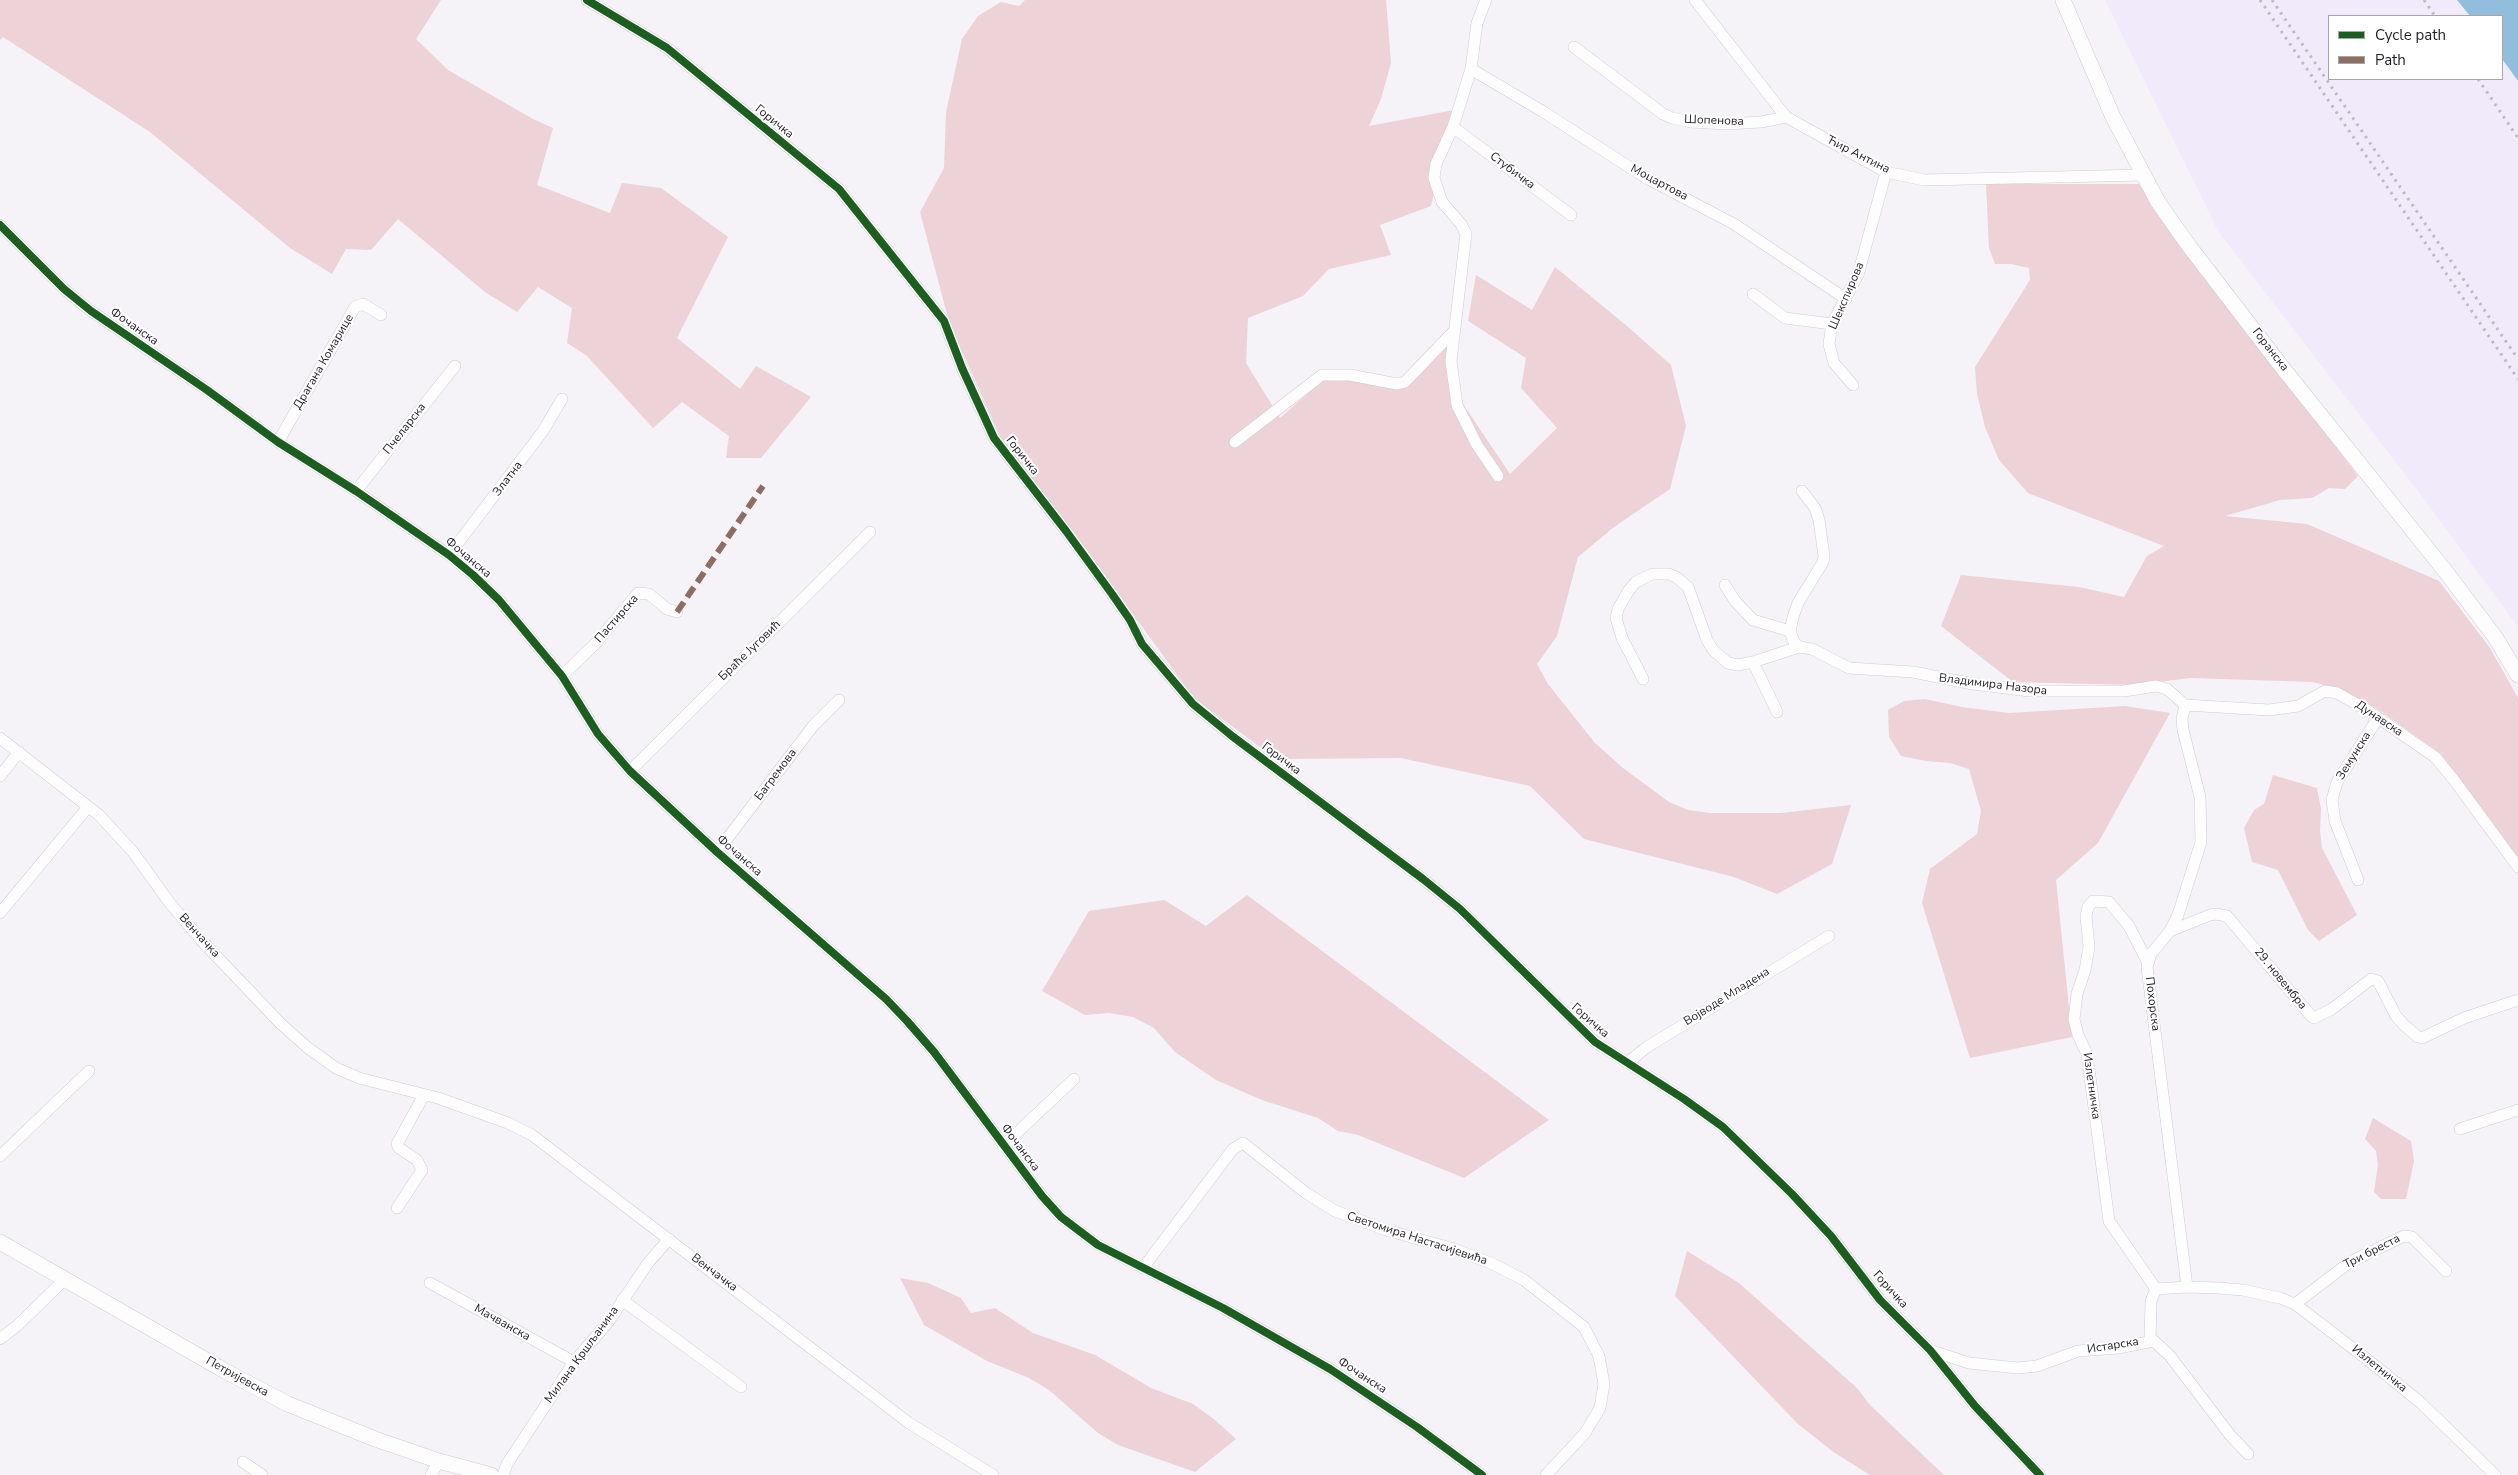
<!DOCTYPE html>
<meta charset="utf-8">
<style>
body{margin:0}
#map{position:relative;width:2518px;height:1475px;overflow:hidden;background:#f5f2f8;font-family:"Nunito Sans",sans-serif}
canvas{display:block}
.legend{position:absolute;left:2328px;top:15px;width:175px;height:65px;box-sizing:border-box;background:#fff;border:1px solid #a6a5a8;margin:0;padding:6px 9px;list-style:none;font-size:15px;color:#201d25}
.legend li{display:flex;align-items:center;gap:10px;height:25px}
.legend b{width:25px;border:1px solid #a6a5a8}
</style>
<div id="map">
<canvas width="2518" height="1475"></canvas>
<ul class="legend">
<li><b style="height:6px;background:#1b5e20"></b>Cycle path</li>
<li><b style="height:6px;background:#8d6e63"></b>Path</li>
</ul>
</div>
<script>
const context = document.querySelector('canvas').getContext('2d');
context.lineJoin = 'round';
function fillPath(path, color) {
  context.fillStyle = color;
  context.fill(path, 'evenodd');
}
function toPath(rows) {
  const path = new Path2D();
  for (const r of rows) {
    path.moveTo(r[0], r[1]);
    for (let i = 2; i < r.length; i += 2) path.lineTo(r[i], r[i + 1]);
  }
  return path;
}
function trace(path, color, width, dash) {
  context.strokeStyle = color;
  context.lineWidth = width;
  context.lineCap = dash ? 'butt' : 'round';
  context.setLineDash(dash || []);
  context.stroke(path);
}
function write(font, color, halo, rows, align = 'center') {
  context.font = font + ' "Nunito Sans",sans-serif';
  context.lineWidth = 4;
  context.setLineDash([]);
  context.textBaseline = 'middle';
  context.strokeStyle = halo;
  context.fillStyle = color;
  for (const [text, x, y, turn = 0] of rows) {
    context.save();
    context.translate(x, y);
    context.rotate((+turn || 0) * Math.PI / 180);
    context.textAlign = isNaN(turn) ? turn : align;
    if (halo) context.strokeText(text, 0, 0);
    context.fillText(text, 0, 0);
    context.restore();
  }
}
const built = toPath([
 [2105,0,2457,0,2470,16,2329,16,2329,79,2502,79,2502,59,2518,81,2518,627,2424,499,2218,231]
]);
const green = toPath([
 [0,0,441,0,416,39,448,70,533,119,553,128,537,185,610,213,622,183,661,188,728,237,677,338,740,389,756,366,811,397,761,458,726,458,729,436,682,402,653,428,586,355,567,343,572,308,538,287,517,312,485,292,398,219,371,250,346,249,332,274,290,248,150,132,3,37,0,40],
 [1025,0,1386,0,1391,63,1381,99,1369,126,1454,110,1431,206,1380,225,1391,255,1329,269,1303,296,1248,318,1246,363,1280,418,1325,378,1405,387,1448,346,1463,404,1510,474,1557,428,1521,388,1526,358,1468,321,1476,275,1532,310,1555,267,1627,326,1671,365,1686,426,1670,489,1614,527,1578,557,1557,636,1537,664,1548,684,1595,743,1623,768,1669,802,1688,810,1709,813,1781,813,1851,805,1832,864,1777,894,1734,877,1584,839,1530,786,1401,758,1276,759,1194,698,1111,584,1009,456,949,322,920,212,944,168,946,112,962,39,978,16,1001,2,1019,6],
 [1986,184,2139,184,2174,236,2358,476,2345,489,2329,488,2312,498,2280,500,2225,516,2307,524,2439,581,2490,648,2518,698,2518,859,2441,754,2379,710,2338,689,2313,682,2190,678,2134,685,2013,682,1941,626,1961,575,2079,587,2124,597,2147,556,2164,546,2028,493,1999,460,1985,427,1977,394,1975,367,2030,280,2029,268,2011,264,1995,264,1989,248],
 [1925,699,1962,707,2009,713,2125,706,2170,713,2098,843,2056,880,2072,1037,1970,1058,1922,903,1930,869,1977,834,1981,811,1969,769,1950,763,1926,761,1901,756,1889,737,1888,710,1904,701],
 [2273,775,2317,788,2321,809,2320,831,2322,848,2357,915,2319,941,2308,930,2278,870,2252,862,2244,828,2254,810,2264,804],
 [1247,895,1549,1120,1464,1178,1358,1135,1338,1131,1318,1118,1262,1100,1216,1080,1175,1052,1154,1028,1133,1017,1109,1013,1085,1015,1042,991,1089,911,1164,900,1206,926],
 [2373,1118,2411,1141,2414,1161,2406,1199,2381,1199,2374,1192,2378,1165,2376,1151,2365,1139],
 [1687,1251,1739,1283,1857,1388,1869,1404,1944,1475,1870,1475,1832,1451,1798,1424,1675,1296],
 [900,1278,928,1283,961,1298,971,1313,995,1308,1033,1333,1095,1355,1151,1388,1193,1404,1215,1420,1236,1439,1195,1472,1118,1445,1098,1433,1049,1390,1029,1378,987,1361,924,1325]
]);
const water = toPath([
 [2457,0,2518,0,2518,81,2502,59,2502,16,2470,16]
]);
const street = toPath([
 [587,0,667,48,839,189,944,321,962,368,994,438,1066,531,1112,594,1130,620,1142,644,1193,704,1232,736,1423,879,1460,909,1595,1042,1684,1099,1723,1127,1792,1194,1831,1236,1880,1300,1930,1350,1975,1406,2040,1475],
 [1486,0,1477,23,1471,69,1453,127,1436,164,1434,178,1442,202,1461,224,1466,234,1451,361,1457,405,1477,445,1498,476],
 [1695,0,1786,117,1886,172,1924,180,2143,175],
 [1574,47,1663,114,1672,118,1691,122,1727,124,1761,122,1786,117],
 [1471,69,1542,111,1648,179,1734,224,1846,299],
 [1453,127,1571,215],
 [0,225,64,289,91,311,207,390,278,442,356,491,449,555,473,575,499,600,562,676,598,734,630,771,717,852,886,999,907,1021,934,1052,1042,1196,1061,1217,1098,1245,1223,1308,1330,1369,1417,1427,1482,1475],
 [1753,294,1785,318,1832,324],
 [1853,385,1834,363,1829,344,1831,330,1835,318,1858,275,1886,172],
 [278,442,355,307,363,304,381,315],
 [1235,442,1322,375,1350,375,1397,384,1405,382,1453,332],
 [356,491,455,366],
 [1802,491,1815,508,1819,520,1824,556,1823,562,1798,603,1793,617,1790,631,1794,642,1799,647,1812,649,1849,668,1913,672,1973,684,2030,691,2124,691,2156,686,2167,689,2185,705],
 [449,555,543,431,562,399],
 [1725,585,1735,601,1753,620,1790,631],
 [1753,662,1777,712],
 [562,676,596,643,638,593,649,594,667,609,677,612],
 [1643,679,1622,638,1616,618,1618,609,1629,590,1636,582,1652,574,1669,574,1676,577,1688,587,1707,640,1713,650,1728,663,1738,665,1753,662,1799,647],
 [2185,705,2182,719,2183,730,2200,797,2201,842,2178,915,2170,931,2151,954,2147,967,2187,1287],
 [2185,705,2269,710,2298,706,2325,691,2337,693,2367,710,2435,757,2454,780,2518,867],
 [0,738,99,815,133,852,169,902,200,939,281,1024,308,1048,336,1068,359,1078,438,1098,508,1123,532,1135,909,1423,993,1475],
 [630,771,870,532],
 [0,776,19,752],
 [717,852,813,726,839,700],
 [2358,880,2335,821,2332,800,2337,782,2378,718],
 [0,913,88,807],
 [2170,931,2210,915,2216,914,2227,916,2311,1016,2314,1018,2332,1009,2371,979,2378,981,2396,1016,2404,1025,2418,1037,2422,1038,2464,1018,2518,1000],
 [2147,961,2129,926,2109,902,2093,901,2088,907,2086,916,2089,947,2085,970,2077,994,2074,1019,2078,1035,2087,1054,2109,1221,2156,1289],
 [1627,1063,1647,1047,1829,936],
 [2460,1129,2518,1110],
 [1003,1146,1074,1079],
 [0,1156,89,1071],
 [397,1208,422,1170,417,1160,399,1148,397,1144,424,1095],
 [1143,1268,1233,1149,1243,1143,1306,1193,1335,1211,1386,1230,1454,1249,1493,1264,1524,1280,1584,1327,1599,1356,1604,1384,1600,1408,1585,1433,1546,1475],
 [430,1283,574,1362],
 [622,1300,741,1387],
 [2295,1304,2350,1262,2404,1236,2412,1237,2446,1271],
 [0,1339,18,1325,65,1279],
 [2150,1341,2151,1301,2156,1289,2187,1287,2218,1288,2243,1290,2280,1298,2295,1304,2368,1360,2421,1403,2495,1475],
 [1932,1351,1969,1363,2018,1368,2037,1366,2078,1351,2118,1348,2154,1341,2170,1356,2230,1435,2248,1454],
 [243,1462,262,1475],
 [431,1475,439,1461],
 [503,1475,507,1464,574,1362,609,1321,648,1263,669,1239]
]);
const secondary = toPath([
 [2063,0,2113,117,2158,202,2189,246,2282,367,2446,572,2495,637,2518,675],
 [0,1242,225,1371,288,1404,375,1439,439,1461,491,1475]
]);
const rail = toPath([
 [2260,0,2518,379],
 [2272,0,2518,359],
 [2424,0,2435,16],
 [2478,79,2518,138]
]);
const quiet = toPath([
 [677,612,763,486]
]);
const cycleway = toPath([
 [587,0,667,48,839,189,944,321,962,368,994,438,1066,531,1112,594,1130,620,1142,644,1193,704,1232,736,1423,879,1460,909,1595,1042,1684,1099,1723,1127,1792,1194,1831,1236,1880,1300,1930,1350,1975,1406,2040,1475],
 [0,225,64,289,91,311,207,390,278,442,356,491,449,555,473,575,499,600,562,676,598,734,630,771,717,852,886,999,907,1021,934,1052,1042,1196,1061,1217,1098,1245,1223,1308,1330,1369,1417,1427,1482,1475]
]);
const streetNames = [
 ["Шопенова",1714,121,2],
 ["Горичка",774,122,39],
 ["Ћир Антина",1858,155,27],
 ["Стубичка",1512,171,37],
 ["Моцартова",1659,183,28],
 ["Шекспирова",1847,296,-67],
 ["Фочанска",134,327,35],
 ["Горанска",2270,350,52],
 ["Драгана Комарице",324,362,-60],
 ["Пчеларска",405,429,-52],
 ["Горичка",1022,456,52],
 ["Златна",508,479,-53],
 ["Фочанска",468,558,40],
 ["Пастирска",617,619,-49],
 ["Браће Југовић",750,651,-44],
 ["Владимира Назора",1993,685,7],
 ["Дунавска",2379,719,34],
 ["Земунска",2354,756,-58],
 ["Горичка",1281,759,37],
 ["Багремова",776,775,-53],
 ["Фочанска",739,856,41],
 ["Венчачка",199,936,48],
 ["29. новембра",2280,979,51],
 ["Војводе Младена",1727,997,-32],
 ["Похорска",2152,1004,83],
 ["Горичка",1590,1021,41],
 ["Излетничка",2091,1086,82],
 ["Фочанска",1020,1148,53],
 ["Светомира Настасијевића",1417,1239,18],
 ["Три бреста",2372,1252,-27],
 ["Венчачка",714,1273,37],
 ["Горичка",1890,1290,48],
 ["Мачванска",502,1323,29],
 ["Истарска",2113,1346,-9],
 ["Милана Кршљанина",582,1355,-54],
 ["Излетничка",2379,1369,39],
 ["Фочанска",1362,1376,33],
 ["Петријевска",237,1377,29]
];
fillPath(built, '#f1eafa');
fillPath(green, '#edd2d8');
fillPath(water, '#92bedd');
trace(street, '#cfccd3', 12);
trace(secondary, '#cfccd3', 16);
trace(street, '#fefdfe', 11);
trace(secondary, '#fefdfe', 15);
trace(rail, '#bdbcbe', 3, [2.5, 5]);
trace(quiet, '#8d6e63', 6, [12, 6]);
trace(cycleway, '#1b5e20', 8);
write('12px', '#201d25', '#fff', streetNames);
</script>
